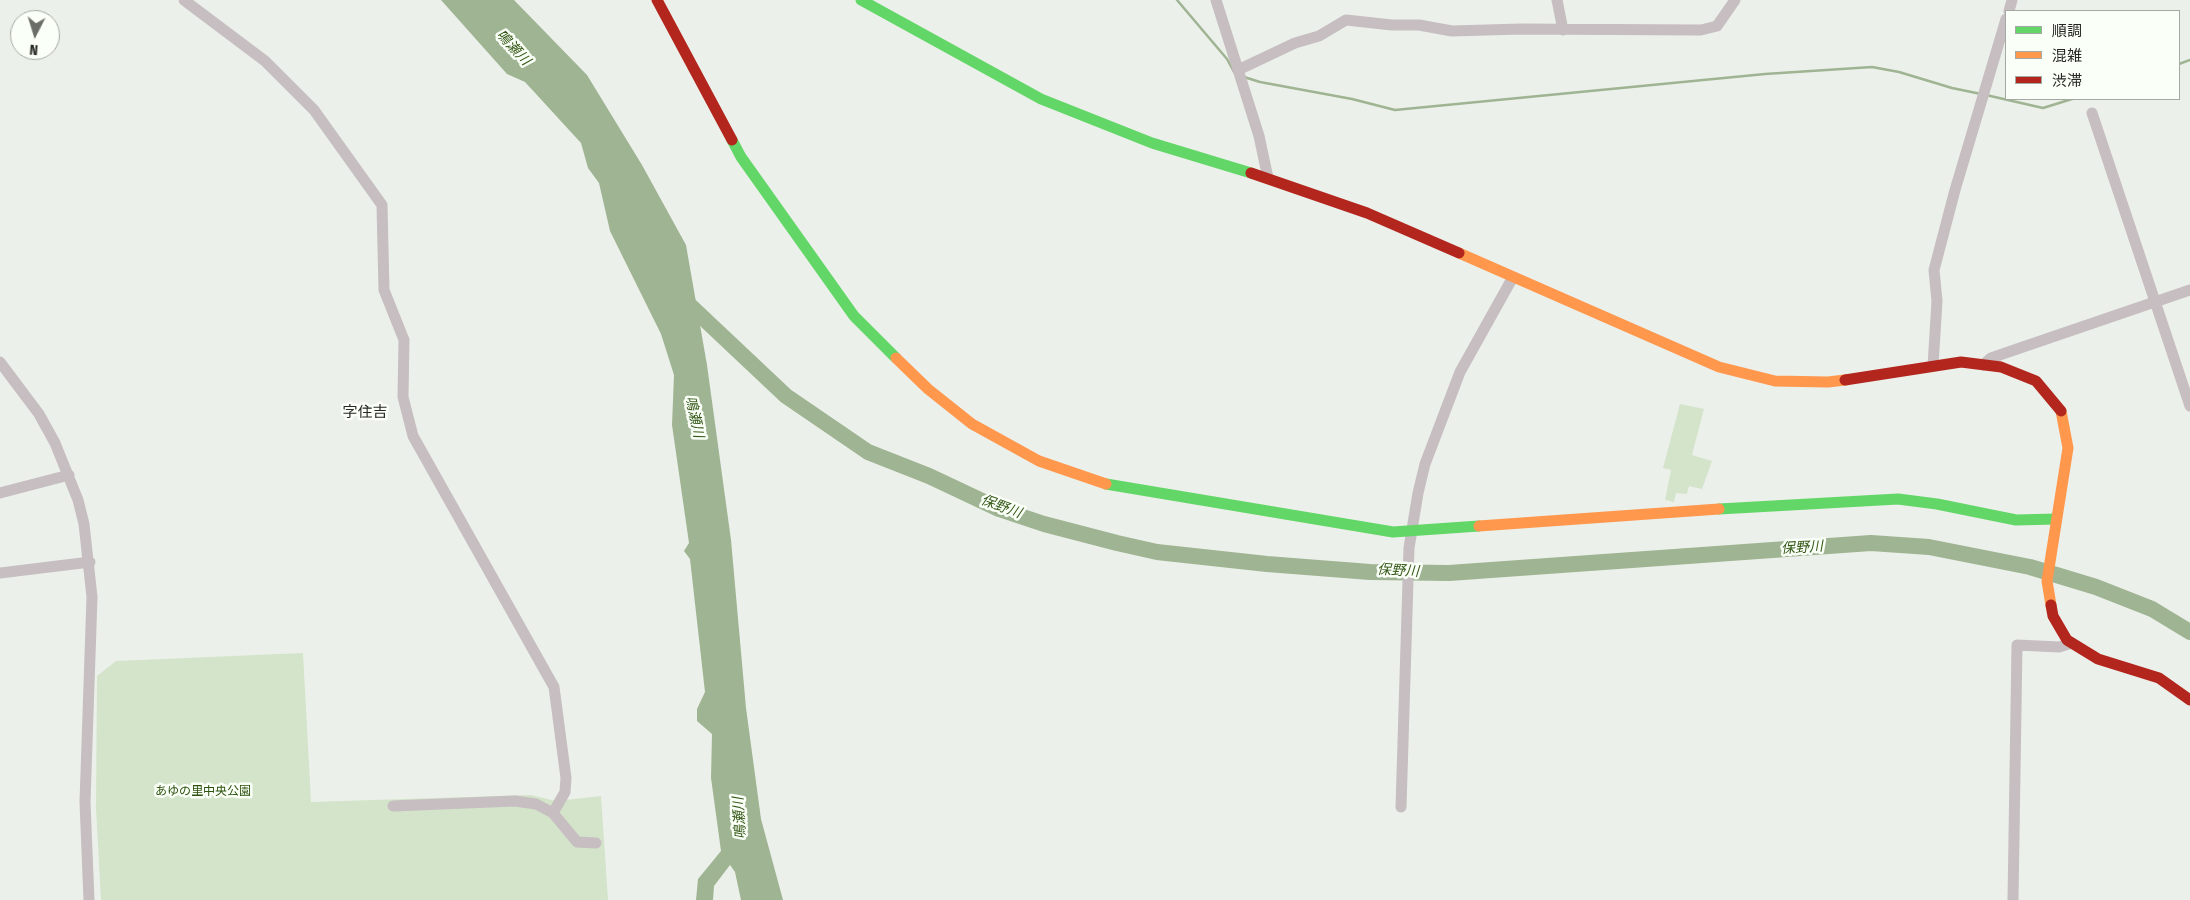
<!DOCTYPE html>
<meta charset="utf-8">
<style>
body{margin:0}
#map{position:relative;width:2190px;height:900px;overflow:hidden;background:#ecf0ea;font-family:"Fira Sans Condensed","Noto Sans JP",sans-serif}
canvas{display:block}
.legend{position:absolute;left:2005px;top:10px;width:175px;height:90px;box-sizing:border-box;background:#fafff7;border:1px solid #a5a9a3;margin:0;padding:6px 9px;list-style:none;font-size:15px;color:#252724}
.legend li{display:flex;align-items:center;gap:10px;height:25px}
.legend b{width:25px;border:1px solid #a5a9a3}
.north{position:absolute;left:10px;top:10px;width:50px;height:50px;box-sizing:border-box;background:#fafff7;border:1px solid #a5a9a3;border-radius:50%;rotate:185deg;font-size:14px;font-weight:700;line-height:20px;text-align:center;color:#252724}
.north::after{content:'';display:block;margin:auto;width:18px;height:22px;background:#6b6d69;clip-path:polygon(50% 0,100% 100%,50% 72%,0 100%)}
</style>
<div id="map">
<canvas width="2190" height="900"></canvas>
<ul class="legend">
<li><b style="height:6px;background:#63d668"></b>順調</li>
<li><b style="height:6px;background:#ff974d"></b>混雑</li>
<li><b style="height:6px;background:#b3261e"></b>渋滞</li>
</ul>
<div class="north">N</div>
</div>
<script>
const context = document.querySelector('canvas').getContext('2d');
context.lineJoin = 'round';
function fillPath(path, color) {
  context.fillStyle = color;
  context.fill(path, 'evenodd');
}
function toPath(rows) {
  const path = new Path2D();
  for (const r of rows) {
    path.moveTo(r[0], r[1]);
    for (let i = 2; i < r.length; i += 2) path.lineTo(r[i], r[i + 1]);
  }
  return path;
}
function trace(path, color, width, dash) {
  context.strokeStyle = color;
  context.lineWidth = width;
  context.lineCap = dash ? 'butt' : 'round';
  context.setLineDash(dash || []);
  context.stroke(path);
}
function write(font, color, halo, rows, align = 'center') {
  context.font = font + ' "Fira Sans Condensed","Noto Sans JP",sans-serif';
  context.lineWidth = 5;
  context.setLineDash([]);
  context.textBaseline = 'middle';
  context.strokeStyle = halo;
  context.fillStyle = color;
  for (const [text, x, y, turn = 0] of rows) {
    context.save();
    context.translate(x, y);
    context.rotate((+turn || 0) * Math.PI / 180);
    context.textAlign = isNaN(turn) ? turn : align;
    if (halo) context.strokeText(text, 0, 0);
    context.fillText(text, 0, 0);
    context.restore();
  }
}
const green = toPath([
 [1680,404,1704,409,1692,455,1712,461,1702,489,1689,486,1687,494,1676,493,1674,502,1665,500,1671,470,1663,468],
 [303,653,311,802,531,795,556,801,601,796,608,900,101,900,96,809,97,676,116,661]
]);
const water = toPath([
 [441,0,514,0,587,75,642,165,686,245,707,365,731,540,746,708,761,819,783,900,741,900,735,872,730,865,714,886,713,900,696,900,698,879,721,851,711,778,712,734,697,721,697,709,705,692,690,559,684,551,689,543,672,425,674,375,661,334,610,231,599,183,588,168,581,143,525,82,507,74]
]);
const stream = toPath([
 [1177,0,1227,59,1234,72],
 [2179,64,2190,60],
 [1244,77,1260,82,1352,99,1395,110,1765,74,1872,67,1899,72,1952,88,1981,94],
 [1986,95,2043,108,2072,99]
]);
const river = toPath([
 [682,298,786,396,868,452,929,476,999,509,1044,524,1117,543,1157,552,1267,564,1370,572,1449,573,1871,543,1929,547,2030,567,2096,587,2152,609,2190,632]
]);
const street = toPath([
 [184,0,265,61,314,110,382,205,384,290,404,340,403,397,413,436,554,687,566,778,565,792,553,813],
 [1216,0,1259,136,1268,178],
 [1557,0,1563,30],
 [2009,11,2012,0],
 [1238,70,1295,43,1319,36,1346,20,1392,25,1419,25,1452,31,1521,29,1701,30,1717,26,1735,0],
 [2092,113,2190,406],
 [0,362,39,414,55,443,78,500,84,524,92,597,85,802,89,900],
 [1983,365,1991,358,2020,348,2190,290],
 [1933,366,1937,301,1934,270,1955,190,2006,19],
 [0,493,69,475],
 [0,573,90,562],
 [393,806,515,801,536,804,553,813,577,842,596,843],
 [1401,807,1409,548,1418,493,1425,464,1460,372,1513,277],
 [2013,900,2017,645,2059,647,2072,643]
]);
const fast = toPath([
 [861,0,1041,99,1152,143,1251,173],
 [732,140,741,157,854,316,896,358],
 [1106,484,1393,532,1479,526],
 [1719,509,1898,499,1937,504,2016,520,2056,519]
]);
const slow = toPath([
 [1459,253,1719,367,1775,381,1828,382,1845,380],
 [896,358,928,389,972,424,1039,461,1106,484],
 [1479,526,1719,509],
 [2051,605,2047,581,2068,448,2061,411]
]);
const jam = toPath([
 [657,0,732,140],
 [1251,173,1367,213,1459,253],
 [1845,380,1961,362,2001,367,2036,381,2061,411],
 [2051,605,2053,616,2067,640,2098,659,2159,678,2190,700]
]);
const parkNames = [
 ["あゆの里中央公園",203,792]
];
const waterNames = [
 ["鳴瀬川",513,48,47],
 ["鳴瀬川",694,417,78],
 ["保野川",1001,507,20],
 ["保野川",1802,548,-4],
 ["保野川",1398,571,3],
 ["鳴瀬川",740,818,-94]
];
const quarterNames = [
 ["字住吉",365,413]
];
fillPath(green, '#d3e4ca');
fillPath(water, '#9fb492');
trace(stream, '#9fb492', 2.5);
trace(river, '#9fb492', 16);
trace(street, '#c6bec0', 11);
trace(fast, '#63d668', 11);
trace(slow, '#ff974d', 11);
trace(jam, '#b3261e', 11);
write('12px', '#2d510e', '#fafff7', parkNames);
write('italic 14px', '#345817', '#fafff7', waterNames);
write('15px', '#252724', '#fafff7', quarterNames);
</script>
